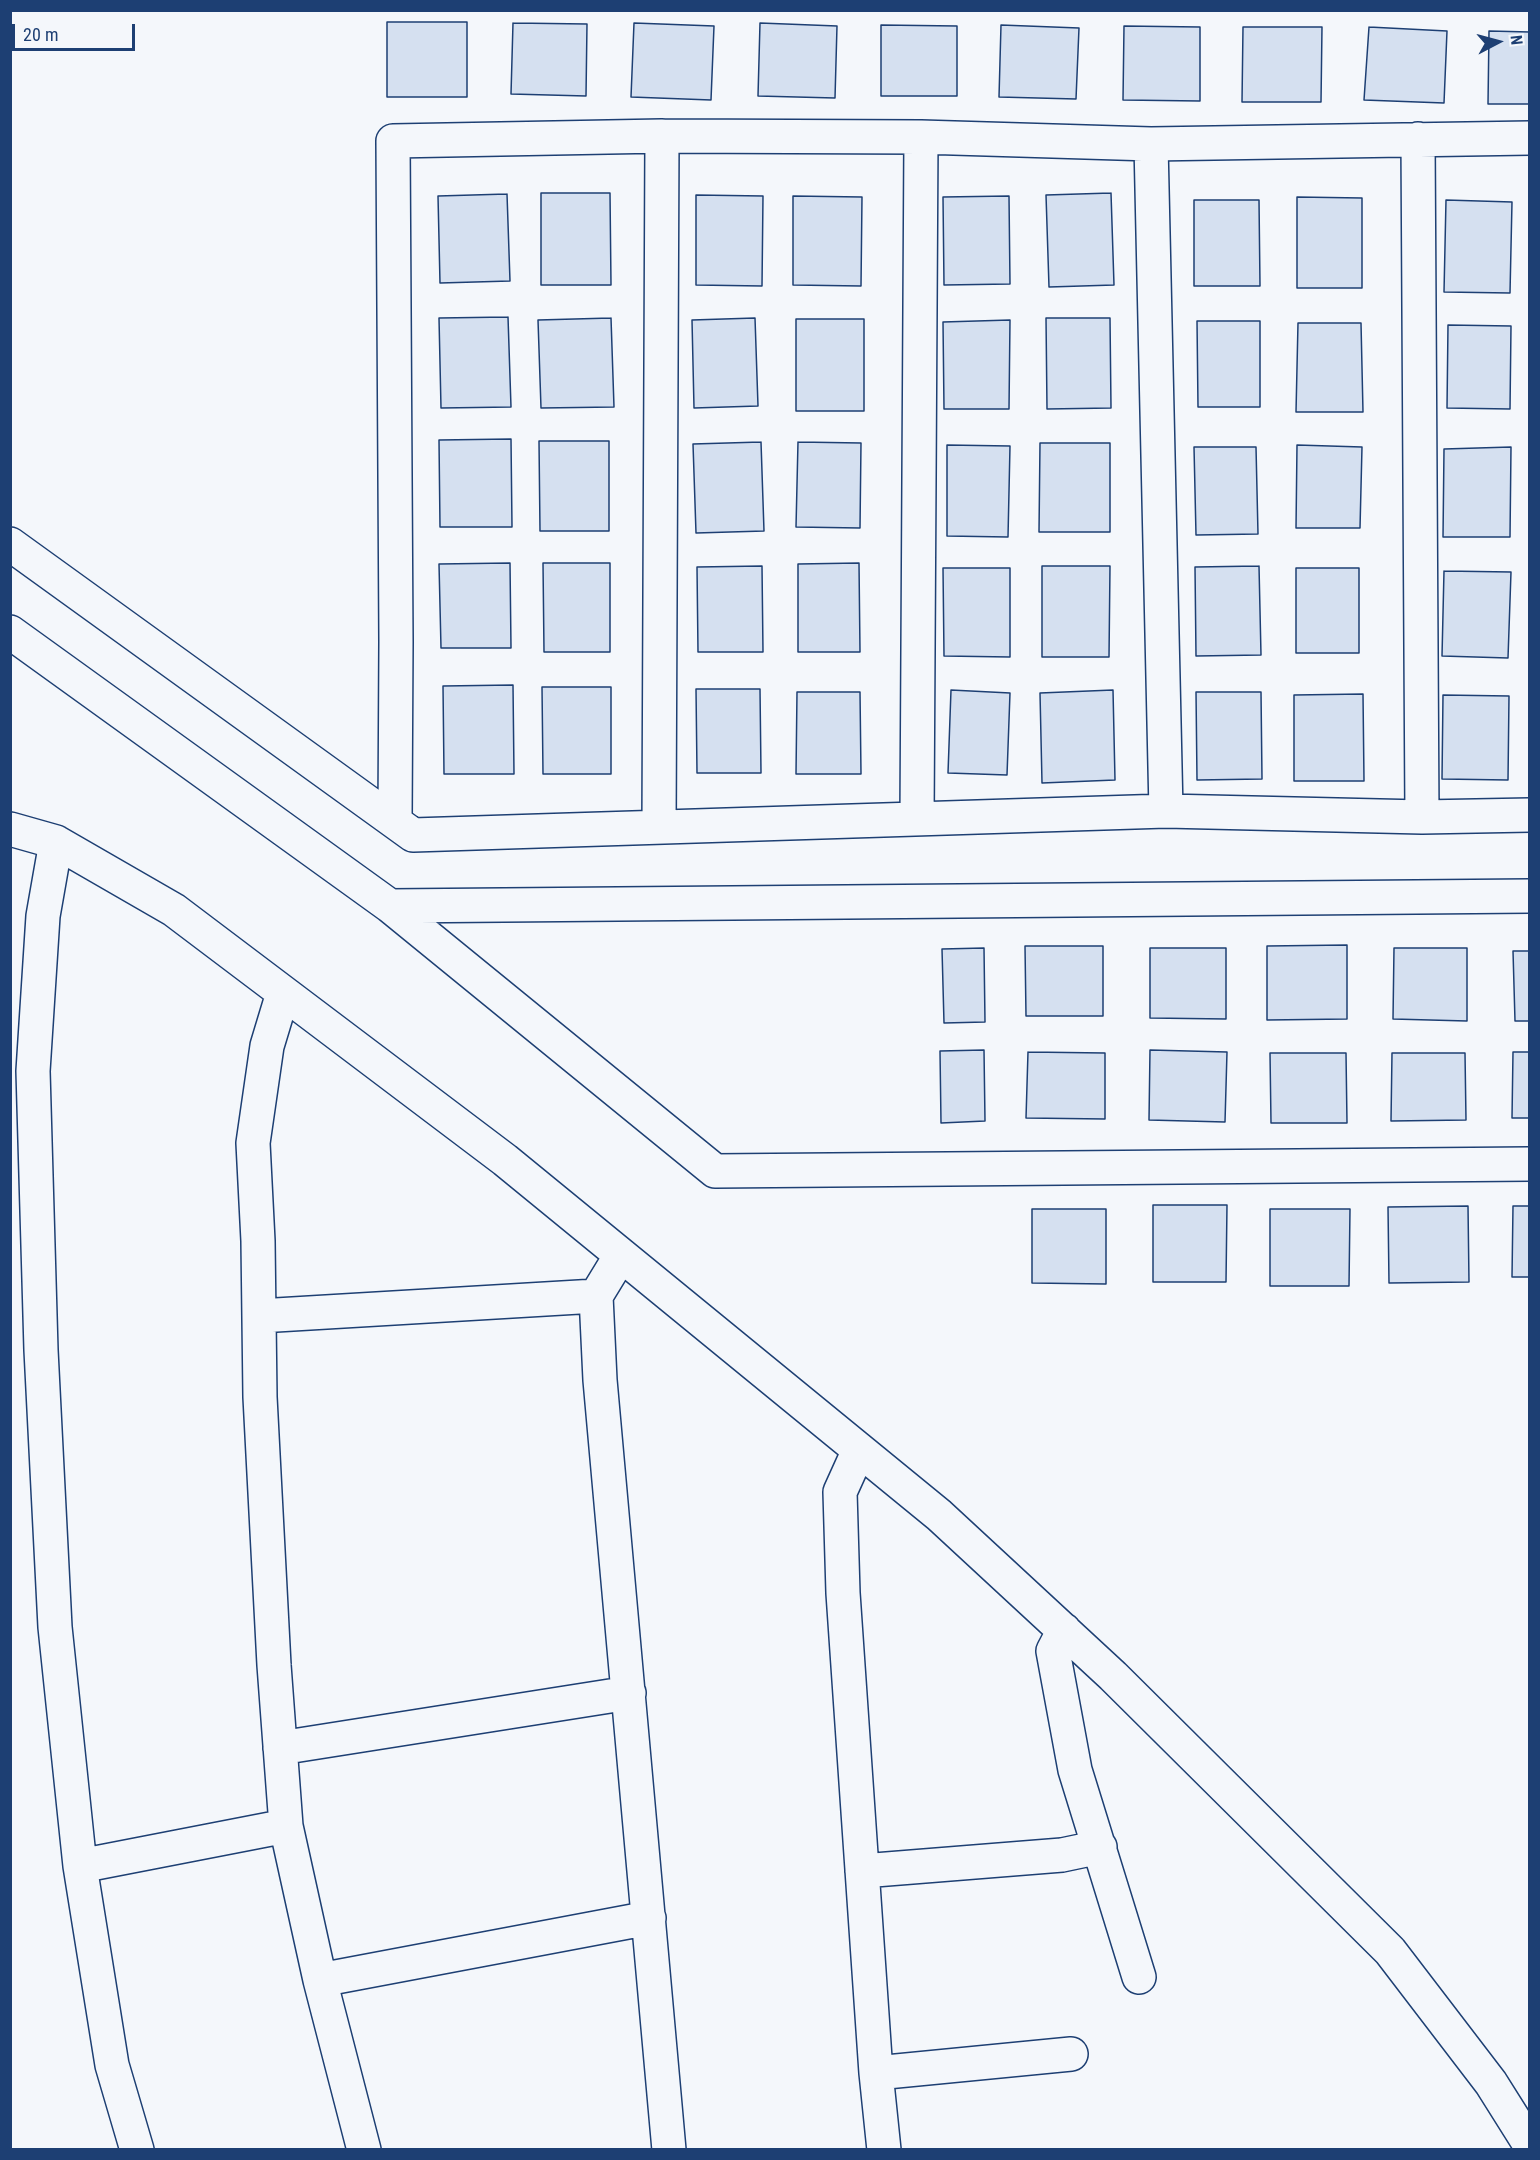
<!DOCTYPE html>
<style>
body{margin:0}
#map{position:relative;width:1540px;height:2160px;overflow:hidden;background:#f4f7fb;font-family:"Roboto Condensed",sans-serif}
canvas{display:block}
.frame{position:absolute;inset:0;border:12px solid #1d3f73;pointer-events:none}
.north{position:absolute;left:1468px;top:12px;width:60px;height:60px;-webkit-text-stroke:4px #f4f7fb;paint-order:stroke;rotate:84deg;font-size:16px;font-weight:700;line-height:24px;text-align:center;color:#1d3f73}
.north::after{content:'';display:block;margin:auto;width:21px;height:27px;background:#1d3f73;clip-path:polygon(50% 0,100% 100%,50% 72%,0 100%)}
.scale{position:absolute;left:12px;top:24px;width:123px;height:27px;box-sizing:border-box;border:3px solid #1d3f73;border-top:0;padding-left:8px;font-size:18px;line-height:21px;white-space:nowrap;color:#1d3f73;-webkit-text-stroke:4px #f4f7fb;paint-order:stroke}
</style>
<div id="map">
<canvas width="1540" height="2160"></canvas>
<div class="frame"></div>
<div class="north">N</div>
<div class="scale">20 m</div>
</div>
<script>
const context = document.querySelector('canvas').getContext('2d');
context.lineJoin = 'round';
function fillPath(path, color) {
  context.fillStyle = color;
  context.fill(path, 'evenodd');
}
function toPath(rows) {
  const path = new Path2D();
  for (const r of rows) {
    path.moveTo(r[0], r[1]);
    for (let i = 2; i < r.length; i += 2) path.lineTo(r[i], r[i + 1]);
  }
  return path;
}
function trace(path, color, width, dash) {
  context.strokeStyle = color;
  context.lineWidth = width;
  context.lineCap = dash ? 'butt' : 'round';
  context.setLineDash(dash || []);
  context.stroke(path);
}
const building = toPath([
 [387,22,467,22,467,97,387,97,387,22],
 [513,23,587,24,586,96,511,94,513,23],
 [634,23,714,26,711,100,631,97,634,23],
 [760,23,837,26,835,98,758,96,760,23],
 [881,25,957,26,957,96,881,96,881,25],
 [1001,25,1079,28,1076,99,999,97,1001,25],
 [1124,26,1200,27,1200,101,1123,100,1124,26],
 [1243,27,1322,27,1321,102,1242,102,1243,27],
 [1369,27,1447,31,1444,103,1364,100,1369,27],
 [1489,31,1530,32,1530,104,1488,104,1489,31],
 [541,193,610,193,611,285,541,285,541,193],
 [1111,193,1114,285,1049,287,1046,195,1111,193],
 [507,194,510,281,440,283,438,196,507,194],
 [696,195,763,196,762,286,696,285,696,195],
 [793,196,862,197,861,286,793,285,793,196],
 [1009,196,1010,284,944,285,943,197,1009,196],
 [1297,197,1362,198,1362,288,1297,288,1297,197],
 [1194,200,1259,200,1260,286,1194,286,1194,200],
 [1446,200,1512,202,1510,293,1444,292,1446,200],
 [508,317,511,407,441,408,439,318,508,317],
 [611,318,614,407,541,408,538,320,611,318],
 [755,318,758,406,694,408,692,320,755,318],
 [1046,318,1110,318,1111,408,1047,409,1046,318],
 [796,319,864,319,864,411,796,411,796,319],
 [1010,320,1009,409,944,409,943,322,1010,320],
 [1197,321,1260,321,1260,407,1198,407,1197,321],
 [1298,323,1361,323,1363,412,1296,412,1298,323],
 [1448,325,1511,326,1510,409,1447,408,1448,325],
 [511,439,512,527,440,527,439,440,511,439],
 [539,441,609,441,609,531,540,531,539,441],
 [761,442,764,531,696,533,693,444,761,442],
 [798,442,861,443,860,528,796,527,798,442],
 [1040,443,1110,443,1110,532,1039,532,1040,443],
 [947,445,1010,446,1008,537,947,536,947,445],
 [1297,445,1362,447,1360,528,1296,528,1297,445],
 [1194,447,1256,447,1258,534,1196,535,1194,447],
 [1511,447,1510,537,1443,537,1444,449,1511,447],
 [510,563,511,648,441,648,439,564,510,563],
 [543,563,610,563,610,652,544,652,543,563],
 [859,563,860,652,798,652,798,564,859,563],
 [762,566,763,652,698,652,697,567,762,566],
 [1042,566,1110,566,1109,657,1042,657,1042,566],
 [1259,566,1261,655,1196,656,1195,567,1259,566],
 [943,568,1010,568,1010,657,944,656,943,568],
 [1296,568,1359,568,1359,653,1296,653,1296,568],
 [1444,571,1511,572,1508,658,1442,656,1444,571],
 [513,685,514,774,444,774,443,686,513,685],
 [542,687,611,687,611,774,543,774,542,687],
 [696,689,760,689,761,773,697,773,696,689],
 [951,690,1010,693,1007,775,948,773,951,690],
 [1113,690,1115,780,1042,783,1040,693,1113,690],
 [797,692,860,692,861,774,796,774,797,692],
 [1196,692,1261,692,1262,779,1197,780,1196,692],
 [1363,694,1364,781,1294,781,1294,695,1363,694],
 [1443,695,1509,696,1508,780,1442,779,1443,695],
 [1347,945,1347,1019,1267,1020,1267,946,1347,945],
 [1025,946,1103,946,1103,1016,1026,1016,1025,946],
 [984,948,985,1022,944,1023,942,949,984,948],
 [1150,948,1226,948,1226,1019,1150,1018,1150,948],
 [1394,948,1467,948,1467,1021,1393,1019,1394,948],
 [1513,951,1530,951,1530,1021,1515,1021,1513,951],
 [984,1050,985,1121,941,1123,940,1051,984,1050],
 [1150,1050,1227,1052,1225,1122,1149,1120,1150,1050],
 [1028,1052,1105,1053,1105,1119,1026,1118,1028,1052],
 [1513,1052,1530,1052,1530,1118,1512,1118,1513,1052],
 [1270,1053,1346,1053,1347,1123,1271,1123,1270,1053],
 [1392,1053,1465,1053,1466,1120,1391,1121,1392,1053],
 [1153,1205,1227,1205,1226,1282,1153,1282,1153,1205],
 [1468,1206,1469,1282,1389,1283,1388,1207,1468,1206],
 [1513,1206,1530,1206,1530,1277,1512,1277,1513,1206],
 [1032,1209,1106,1209,1106,1284,1032,1283,1032,1209],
 [1270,1209,1350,1209,1349,1286,1270,1286,1270,1209]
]);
const street = toPath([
 [1418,139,1422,817],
 [1151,144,1166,811],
 [10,544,413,835,1166,811,1422,817,1530,815],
 [10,632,390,906,1530,896],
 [917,818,921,137],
 [395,821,396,642,393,141,662,136,921,137,1151,144,1530,138],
 [659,826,662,136],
 [10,829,56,842,174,910,505,1160,939,1515,1113,1676,1390,1951,1491,2083,1530,2145],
 [56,842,43,916,33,1071,41,1350,55,1627,80,1866,112,2065,137,2150],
 [390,906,715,1171,1530,1164],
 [283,993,267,1046,253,1143,258,1241,260,1397,274,1665,286,1826,320,1980,364,2150],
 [621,1255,596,1296,600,1380,669,2150],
 [259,1316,596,1296],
 [859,1450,840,1492,843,1593,876,2073,884,2150],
 [1064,1630,1053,1651,1075,1770,1139,1977],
 [280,1748,629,1693],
 [80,1866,286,1826],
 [862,1871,1062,1855,1100,1847],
 [320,1980,649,1918],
 [876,2073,1071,2054]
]);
fillPath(building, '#d5e0f0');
trace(building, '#1d3f73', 1.5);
trace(street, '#1d3f73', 36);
trace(street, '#f4f7fb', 33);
</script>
